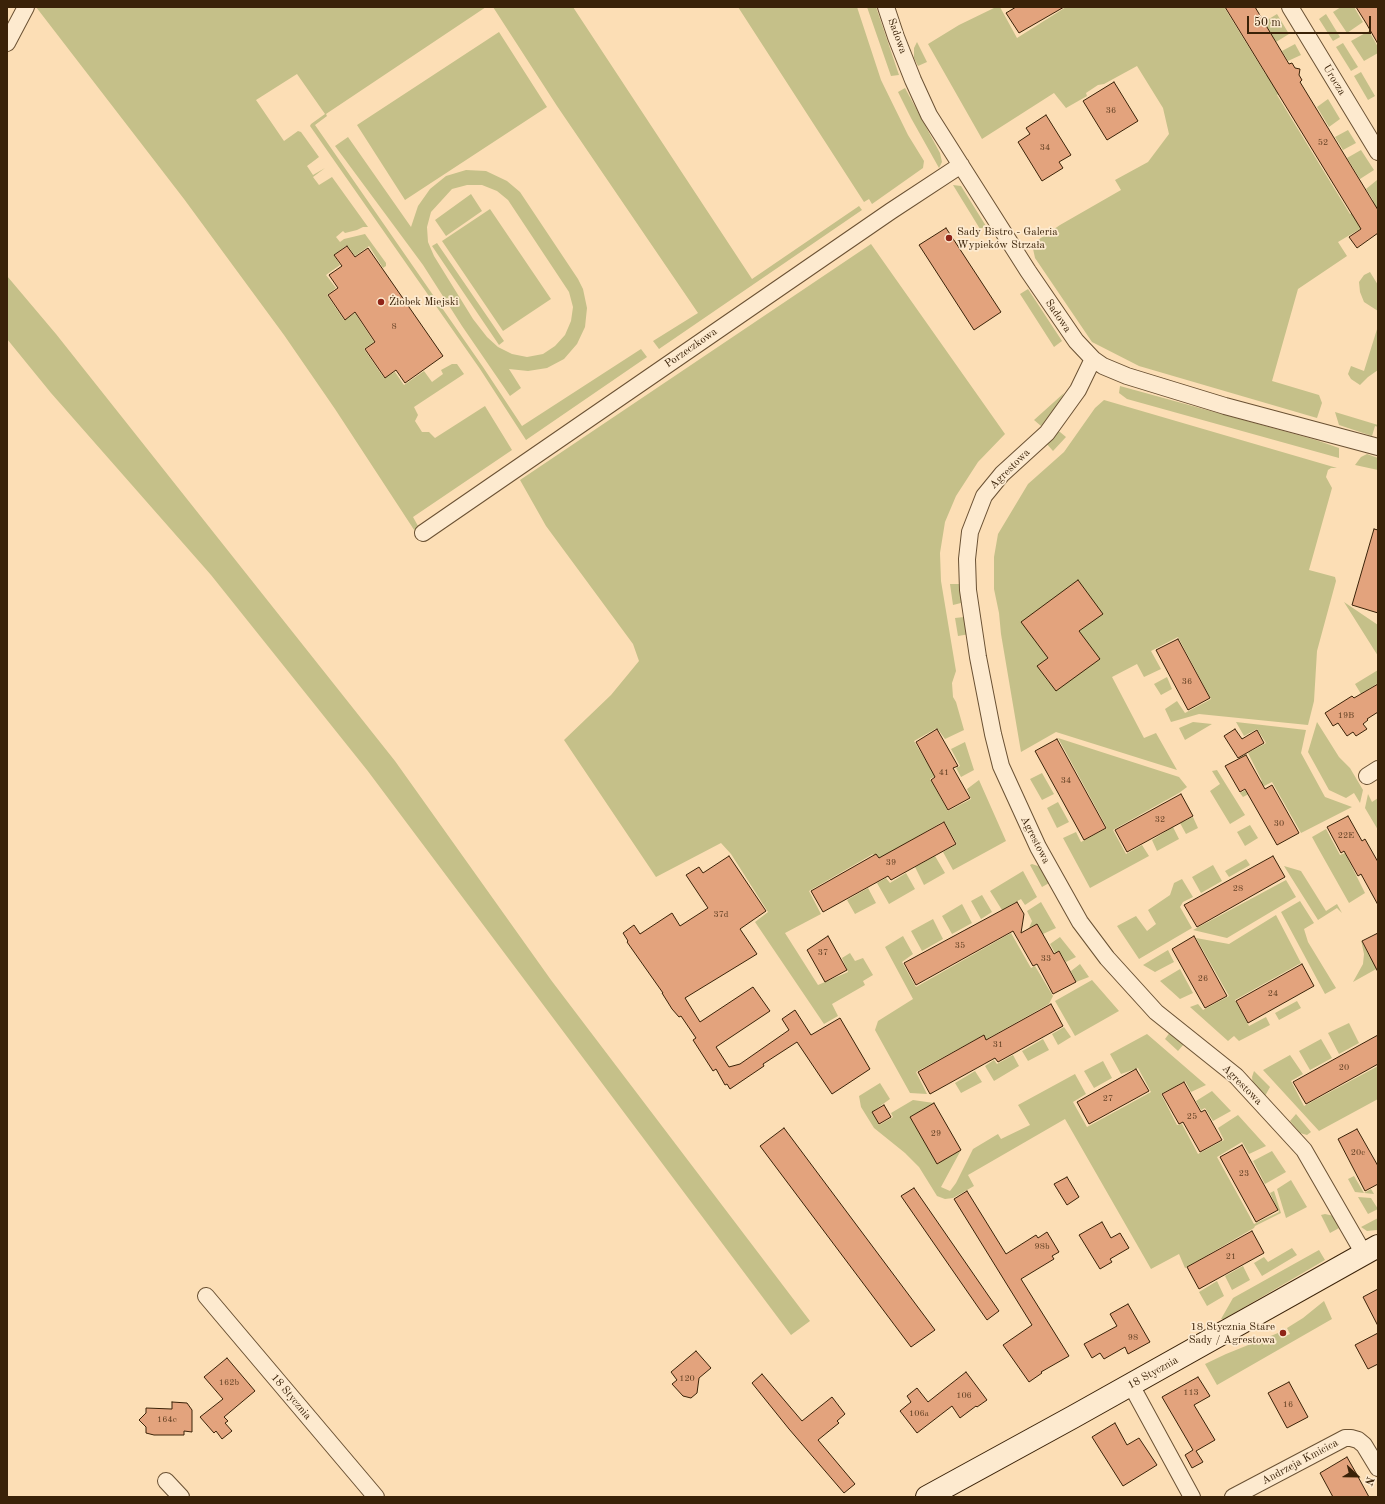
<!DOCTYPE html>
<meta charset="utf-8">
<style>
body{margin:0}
#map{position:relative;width:1385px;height:1504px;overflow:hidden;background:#fcdeb5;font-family:"Old Standard TT",serif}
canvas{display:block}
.frame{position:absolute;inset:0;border:8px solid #3a2208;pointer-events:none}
.north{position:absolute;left:1337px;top:1456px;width:40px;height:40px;-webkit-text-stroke:3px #fdeacf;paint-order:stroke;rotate:112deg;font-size:11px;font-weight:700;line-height:16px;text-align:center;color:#3a2208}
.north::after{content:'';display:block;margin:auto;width:14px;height:18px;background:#3a2208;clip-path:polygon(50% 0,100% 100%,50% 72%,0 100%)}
.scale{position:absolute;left:1247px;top:16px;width:124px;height:18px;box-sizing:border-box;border:2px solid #3a2208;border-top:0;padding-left:5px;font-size:12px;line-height:14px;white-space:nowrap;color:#3a2208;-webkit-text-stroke:3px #fdeacf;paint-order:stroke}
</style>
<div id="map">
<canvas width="1385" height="1504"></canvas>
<div class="frame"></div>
<div class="north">N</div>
<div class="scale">50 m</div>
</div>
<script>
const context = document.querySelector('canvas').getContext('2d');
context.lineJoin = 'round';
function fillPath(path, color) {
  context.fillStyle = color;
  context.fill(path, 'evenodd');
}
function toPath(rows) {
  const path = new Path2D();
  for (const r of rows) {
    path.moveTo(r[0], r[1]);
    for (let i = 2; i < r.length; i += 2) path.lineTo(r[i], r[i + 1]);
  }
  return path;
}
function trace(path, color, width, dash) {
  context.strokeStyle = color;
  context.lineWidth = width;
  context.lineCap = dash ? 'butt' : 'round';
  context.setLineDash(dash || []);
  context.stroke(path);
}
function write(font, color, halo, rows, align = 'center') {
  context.font = font + ' "Old Standard TT",serif';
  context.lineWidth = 3.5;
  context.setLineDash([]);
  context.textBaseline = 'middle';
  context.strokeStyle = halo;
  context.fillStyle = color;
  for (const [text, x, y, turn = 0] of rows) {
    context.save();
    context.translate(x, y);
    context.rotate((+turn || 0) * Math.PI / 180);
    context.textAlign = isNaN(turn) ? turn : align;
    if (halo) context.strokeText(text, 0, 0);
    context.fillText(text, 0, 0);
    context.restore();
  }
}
const green = toPath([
 [36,7,486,7,326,114,327,116,315,125,483,367,522,426,641,349,647,357,526,440,480,369,310,126,311,124,325,114,297,74,256,100,284,141,298,131,301,132,319,157,307,166,313,175,325,168,313,177,319,185,332,177,368,227,363,227,357,230,345,233,343,231,336,237,340,242,344,239,365,234,386,263,386,266,383,268,369,246,355,256,347,245,334,255,340,265,326,275,336,288,327,295,344,320,355,313,374,342,364,349,384,378,395,372,404,385,424,371,432,382,443,374,441,370,452,364,457,364,464,374,414,407,418,415,415,421,422,432,429,432,435,438,485,406,512,450,413,517,418,526,418,530,425,540,422,542,335,409,284,335,184,199],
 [493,7,573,7,752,279,859,206,862,210,659,349,653,341,698,313,557,106],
 [738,7,857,7,881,80,908,135,924,161,923,168,872,204,869,199,864,202],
 [867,7,876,7,899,75,891,76],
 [996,7,1000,7,1017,38,1066,7,1224,7,1266,75,1273,72,1284,91,1277,95,1350,214,1373,200,1366,189,1377,180,1378,182,1378,220,1366,227,1360,229,1338,242,1347,256,1298,289,1272,381,1319,395,1322,403,1317,418,1139,366,1092,342,1035,258,1032,244,1060,225,1121,190,1115,180,1148,162,1169,134,1163,108,1137,66,1104,84,1098,85,1086,93,1087,96,1066,108,1054,93,982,139,928,44,959,25],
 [1341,7,1354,7,1363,22,1347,33,1333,12],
 [1277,14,1289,34,1276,42,1264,22],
 [1326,14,1340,37,1333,41,1319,19],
 [1369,31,1378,47,1378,53,1364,61,1351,41],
 [499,32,547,107,405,200,357,125],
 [917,42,927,62,918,66,914,58,914,48],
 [1343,43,1358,67,1351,71,1336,47],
 [1295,44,1301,55,1288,61,1282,51],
 [1361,72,1375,96,1368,100,1354,76],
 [905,88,940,153,942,162,939,168,911,118,898,92],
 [1328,99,1340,119,1329,127,1317,107],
 [1348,130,1356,143,1343,150,1335,137],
 [348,137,411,227,418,206,430,189,446,176,466,170,486,171,507,181,520,192,578,279,583,289,587,308,585,327,577,344,564,359,547,368,528,371,509,369,521,388,510,396,462,326,423,265,335,146],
 [467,185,482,185,497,191,508,200,569,292,573,307,571,321,565,335,555,346,543,354,527,357,512,354,498,347,487,337,473,319,434,256,428,242,427,227,431,212,452,189],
 [1361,150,1374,170,1360,179,1347,158],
 [953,185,961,186,986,226,980,229],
 [471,194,482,211,446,236,435,220],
 [490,209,551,299,503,331,442,241],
 [437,243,504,341,499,345,432,246],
 [871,244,1005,434,978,462,956,496,945,522,940,553,941,581,956,671,952,683,953,697,956,702,964,730,945,739,937,728,914,741,935,776,930,779,948,811,971,799,967,789,979,780,1006,841,953,870,943,852,957,844,944,821,877,860,873,854,809,891,821,914,785,933,818,985,848,972,842,958,850,953,855,961,863,958,873,975,863,981,865,985,832,1004,838,1016,824,1024,755,922,768,912,731,854,721,843,656,877,564,740,611,695,639,661,633,644,546,526,520,480],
 [1370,272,1378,285,1378,311,1364,302,1360,292,1359,282,1364,275],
 [7,276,56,334,395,761,551,980,810,1321,791,1335,367,770,211,575,51,393,7,339],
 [1028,289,1062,341,1054,347,1020,294],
 [1378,326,1378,370,1368,377,1360,385,1351,379,1348,374,1351,366,1364,371],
 [1120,386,1316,440,1339,448,1339,458,1127,399,1119,393],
 [1064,393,1054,412,1041,426,1034,420],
 [1104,400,1337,468,1331,468,1328,470,1326,477,1332,488,1309,570,1335,577,1336,581,1317,651,1314,701,1308,725,1199,714,1171,722,1165,709,1177,701,1185,713,1211,699,1178,637,1151,651,1161,669,1144,677,1137,664,1112,677,1144,738,1156,733,1177,770,1056,732,1021,752,1001,634,999,613,994,589,994,557,998,534,1028,484,1064,452,1095,408],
 [1335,412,1378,425,1378,427,1375,426,1372,436,1339,425],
 [1056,431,1060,432,1066,437,1053,451,1046,443],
 [1367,454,1378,458,1378,470,1355,465,1361,457],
 [950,584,961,584,964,598,961,603,953,605],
 [1344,602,1378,625,1378,656],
 [964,617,968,619,970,634,958,636,955,618],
 [1378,670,1378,683,1361,694,1355,684],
 [1167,677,1172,689,1161,695,1154,684],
 [1193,722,1212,724,1185,740,1179,728],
 [1236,722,1306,730,1301,753,1325,797,1352,807,1301,833,1272,782,1243,797,1240,793,1262,781,1248,753,1266,743,1257,729,1244,736],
 [1317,722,1339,757,1350,768,1363,790,1360,803,1354,793,1346,798,1329,790,1308,752],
 [1058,738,1179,777,1187,787,1179,793,1113,830,1126,854,1142,845,1149,856,1090,888,1063,838,1076,832,1081,842,1107,828],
 [965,742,974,770,961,777,956,768,960,766,951,749],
 [1217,770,1245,815,1230,824,1210,791,1220,784,1212,771],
 [1042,773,1054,794,1042,800,1030,779],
 [1368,794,1372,802,1378,798,1378,830,1365,808],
 [1058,802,1069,822,1057,828,1047,808],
 [1193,817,1198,828,1186,834,1180,823],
 [1250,825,1258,838,1245,846,1237,832],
 [1173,827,1179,839,1157,851,1152,840],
 [1326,829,1340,855,1345,853,1365,893,1349,903,1318,848,1312,837],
 [935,856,945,873,924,885,915,867],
 [1246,859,1250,865,1229,877,1225,871],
 [1032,864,1041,867,1051,882,1042,887,1030,865],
 [1213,865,1222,881,1201,893,1192,877],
 [1284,866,1301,871,1326,911,1337,904,1342,913,1337,908,1318,920],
 [1023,871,1037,897,1025,905,1021,899,1002,910,990,891],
 [906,873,915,889,889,904,877,883,886,878,890,883],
 [1182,879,1193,897,1183,902,1180,907,1192,928,1139,959,1117,926,1136,916,1147,931,1156,924,1148,910,1170,895,1174,883],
 [1286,880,1296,897,1227,938,1193,930],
 [868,888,876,903,855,914,847,900],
 [982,895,992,912,981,919,971,901],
 [1300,901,1314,923,1304,929,1308,942,1336,988,1325,994,1281,912],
 [1041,902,1056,928,1043,934,1037,924,1029,928,1032,921,1027,911],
 [962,904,972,923,952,934,942,916],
 [1276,915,1301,963,1235,1000,1249,1026,1266,1017,1270,1025,1239,1041,1234,1036,1228,1041,1190,1007,1198,1004,1203,1010,1229,996,1196,938,1229,944],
 [933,919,943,939,922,951,911,931],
 [1011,933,1031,968,1035,966,1053,996,1049,1004,985,1040,982,1036,916,1072,927,1094,910,1093,875,1030,878,1021,913,999,885,947,903,936,913,954,902,962,916,987],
 [1060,937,1076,957,1066,962,1059,951,1055,953,1050,944],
 [1361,940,1369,955,1378,950,1378,968,1353,982,1363,964,1364,954],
 [1168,950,1174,962,1155,972,1143,965],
 [1080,964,1089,977,1076,982,1071,971],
 [1180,969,1193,993,1180,999,1160,981],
 [1092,980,1119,1011,1075,1036,1055,1001],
 [1297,1001,1301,1008,1279,1020,1275,1013],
 [1349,1023,1359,1043,1339,1054,1328,1033],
 [1064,1027,1071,1037,1058,1045,1052,1034],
 [1171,1031,1184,1044,1178,1051,1165,1039],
 [1147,1034,1206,1085,1191,1092,1185,1081,1161,1094,1177,1125,1182,1124,1198,1154,1224,1140,1218,1128,1238,1115,1266,1146,1249,1154,1242,1142,1217,1157,1254,1224,1279,1212,1270,1193,1274,1191,1281,1213,1255,1226,1254,1228,1185,1268,1179,1254,1151,1269,1065,1119,968,1175,974,1186,953,1198,945,1199,937,1196,919,1167,905,1153,874,1128,861,1107,859,1096,880,1083,890,1099,872,1112,879,1125,893,1117,891,1113,913,1100,934,1103,910,1117,937,1164,961,1150,941,1187,950,1191,956,1183,973,1149,998,1134,1001,1139,1030,1125,1018,1105,1075,1074,1086,1094,1073,1102,1087,1127,1151,1092,1138,1068,1121,1074,1110,1054],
 [1043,1039,1049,1050,1028,1061,1022,1051],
 [1321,1039,1332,1058,1310,1070,1299,1051],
 [1013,1055,1019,1066,994,1081,985,1066,994,1060,997,1064],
 [1290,1055,1303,1074,1291,1081,1304,1106,1378,1066,1378,1099,1319,1131,1263,1070],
 [1103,1061,1112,1078,1094,1088,1084,1071],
 [975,1071,982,1082,961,1093,955,1083],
 [1254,1071,1270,1087,1265,1096,1253,1086,1252,1077],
 [1212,1091,1231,1111,1213,1121,1205,1108,1201,1110,1196,1101],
 [1296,1114,1311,1132,1307,1135,1300,1133,1290,1121],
 [1272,1151,1286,1172,1265,1184,1253,1161],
 [1354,1176,1364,1193,1371,1189,1374,1194,1355,1192,1348,1179],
 [1291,1180,1307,1207,1286,1218,1277,1189],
 [1358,1197,1371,1198,1378,1209,1368,1214],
 [1325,1214,1334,1216,1341,1227,1330,1233,1321,1215],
 [1378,1218,1377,1230,1367,1231,1361,1227],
 [1292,1248,1297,1255,1262,1276,1254,1263,1264,1257,1268,1262],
 [1319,1250,1325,1260,1224,1319,1221,1319,1233,1298],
 [1243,1266,1250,1280,1232,1290,1225,1276],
 [1217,1281,1224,1296,1207,1306,1199,1292],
 [1324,1301,1332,1319,1217,1385,1205,1364,1226,1354,1278,1333,1281,1338,1290,1334,1287,1328,1303,1318]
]);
const building = toPath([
 [1016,7,1064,7,1019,33,1006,13,1016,7],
 [1225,7,1255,7,1289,64,1292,63,1295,68,1300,69,1299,75,1302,80,1300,82,1378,210,1378,233,1357,248,1349,237,1361,229,1225,7],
 [1356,7,1378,7,1378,44,1366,23,1356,7],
 [1114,82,1138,121,1107,140,1083,101,1114,82],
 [1046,115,1071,155,1059,162,1063,168,1042,181,1018,142,1030,134,1026,128,1046,115],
 [946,228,1001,312,974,330,919,245,946,228],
 [347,246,355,257,368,248,443,356,405,383,396,370,385,378,365,349,375,342,355,312,345,320,328,295,338,288,329,275,342,266,334,255,347,246],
 [1374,529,1378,530,1378,613,1352,605,1374,529],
 [1078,580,1103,614,1079,631,1100,659,1056,691,1037,666,1048,658,1021,622,1078,580],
 [1178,639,1210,698,1188,710,1156,650,1178,639],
 [1378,684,1378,712,1367,719,1368,720,1363,724,1367,729,1356,736,1353,732,1347,736,1338,723,1333,726,1325,713,1352,696,1354,698,1378,684],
 [937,729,958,766,953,768,970,798,948,810,931,780,935,777,916,742,937,729],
 [1235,729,1242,739,1257,730,1264,743,1238,758,1224,736,1235,729],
 [1057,739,1106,828,1084,840,1035,751,1057,739],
 [1246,755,1265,789,1272,785,1299,833,1277,845,1245,789,1240,792,1225,766,1246,755],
 [1181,794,1193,816,1127,852,1115,830,1181,794],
 [1348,816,1362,841,1365,839,1378,862,1378,905,1361,874,1358,876,1344,851,1341,853,1327,827,1348,816],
 [944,822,956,844,891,880,888,876,823,912,811,891,876,854,879,858,944,822],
 [729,856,766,911,740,929,757,954,685,998,700,1022,753,987,770,1011,716,1047,729,1067,740,1064,789,1030,782,1019,795,1010,811,1035,840,1018,870,1069,832,1094,797,1042,763,1064,764,1066,730,1089,727,1084,725,1085,716,1069,713,1071,693,1040,696,1038,681,1016,679,1017,672,1009,662,993,663,993,627,942,628,941,623,933,634,925,640,934,672,913,680,926,708,908,686,875,699,867,703,873,729,856],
 [1273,856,1285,877,1197,927,1184,905,1273,856],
 [1017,902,1024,914,1021,933,1037,924,1054,954,1059,951,1076,982,1053,994,1037,964,1033,966,1013,931,916,985,904,963,1017,902],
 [1378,933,1378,972,1362,941,1378,933],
 [828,936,847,970,825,982,807,950,828,936],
 [1194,936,1227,996,1205,1008,1172,949,1194,936],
 [1302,964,1314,986,1248,1023,1236,1001,1302,964],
 [1051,1004,1063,1026,998,1062,995,1058,930,1094,918,1072,984,1035,986,1040,1051,1004],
 [1378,1035,1378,1064,1306,1104,1293,1082,1378,1035],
 [1136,1069,1149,1091,1089,1124,1077,1102,1136,1069],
 [1184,1082,1201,1112,1205,1110,1222,1140,1200,1152,1183,1122,1179,1124,1162,1094,1184,1082],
 [934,1103,961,1150,937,1164,910,1117,934,1103],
 [884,1105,891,1117,879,1124,872,1112,884,1105],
 [784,1128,935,1330,911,1347,760,1146,784,1128],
 [1357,1129,1378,1166,1378,1184,1365,1191,1338,1139,1357,1129],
 [1242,1145,1278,1210,1256,1222,1220,1157,1242,1145],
 [1067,1177,1079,1197,1067,1205,1054,1184,1067,1177],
 [914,1188,999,1311,987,1320,901,1196,914,1188],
 [967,1191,1006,1254,1036,1235,1038,1238,1047,1232,1059,1252,1052,1256,1054,1259,1021,1279,1069,1356,1041,1372,1042,1373,1029,1382,1003,1345,1032,1325,954,1199,967,1191],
 [1102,1222,1111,1238,1120,1233,1129,1248,1110,1259,1112,1262,1100,1269,1079,1235,1102,1222],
 [1252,1231,1264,1253,1199,1289,1187,1267,1252,1231],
 [1378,1289,1378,1326,1363,1297,1378,1289],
 [1128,1304,1150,1342,1128,1354,1125,1347,1104,1359,1100,1353,1092,1358,1084,1344,1117,1326,1110,1314,1128,1304],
 [1378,1333,1378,1364,1368,1369,1355,1345,1378,1333],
 [696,1351,711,1368,699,1378,697,1393,691,1398,683,1396,672,1384,677,1380,671,1372,696,1351],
 [227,1358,255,1391,224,1417,228,1421,225,1423,232,1431,222,1439,216,1431,214,1433,200,1417,223,1399,204,1377,227,1358],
 [966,1372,987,1400,977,1407,976,1406,960,1418,952,1406,917,1433,900,1411,911,1402,907,1396,917,1388,928,1402,966,1372],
 [762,1374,802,1421,832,1397,845,1414,837,1421,839,1423,818,1440,855,1484,844,1493,789,1429,752,1383,762,1374],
 [1198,1377,1210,1396,1194,1405,1215,1440,1196,1451,1203,1462,1192,1468,1185,1455,1193,1450,1162,1397,1198,1377],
 [1289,1382,1308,1417,1287,1428,1268,1393,1289,1382],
 [172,1402,187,1403,192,1410,192,1432,184,1431,184,1435,154,1435,146,1433,146,1427,139,1420,146,1413,146,1408,172,1409,172,1402],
 [1115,1423,1127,1445,1139,1438,1157,1465,1123,1486,1092,1437,1115,1423],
 [1347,1457,1356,1473,1369,1497,1333,1497,1320,1473,1347,1457]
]);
const street = toPath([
 [886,7,896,37,913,80,929,115,1028,271,1076,341,1093,359,1103,366,1127,376,1225,406,1378,447],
 [1290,7,1378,152],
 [7,43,26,7],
 [1093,359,1078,390,1047,433,1002,474,984,496,970,532,967,559,968,590,978,657,993,734,1001,766,1038,847,1080,922,1107,958,1156,1012,1236,1076,1304,1150,1364,1254],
 [423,533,891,211,961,165],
 [1367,776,1378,769],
 [206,1296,376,1497],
 [1131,1385,1192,1497],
 [166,1481,181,1497],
 [1233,1497,1345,1438,1351,1438,1358,1440,1364,1445,1378,1468]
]);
const secondary = toPath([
 [927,1497,1073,1417,1378,1246]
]);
const markers = [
 [949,238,4,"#8f2418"],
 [381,302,4,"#8f2418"],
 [1283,1333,4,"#8f2418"]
];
const numberNames = [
 ["36",1111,111],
 ["52",1323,143],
 ["34",1045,148],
 ["8",394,327],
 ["36",1187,682],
 ["19B",1346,716],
 ["41",944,773],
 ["34",1066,781],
 ["32",1160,820],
 ["30",1279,824],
 ["22E",1346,836],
 ["39",891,863],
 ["28",1238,889],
 ["37d",721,915],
 ["35",960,946],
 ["37",823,953],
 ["33",1046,959],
 ["26",1203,979],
 ["24",1273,994],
 ["31",998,1045],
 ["20",1344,1068],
 ["27",1108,1099],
 ["25",1192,1117],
 ["29",936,1134],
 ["20c",1358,1153],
 ["23",1244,1174],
 ["98b",1042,1247],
 ["21",1231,1257],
 ["98",1133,1338],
 ["120",687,1379],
 ["162b",229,1383],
 ["113",1191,1393],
 ["106",964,1396],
 ["16",1288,1405],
 ["106a",919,1414],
 ["164e",167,1420]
];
const streetNames = [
 ["Sadowa",897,36,70],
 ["Urocza",1334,80,59],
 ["Sadowa",1058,316,56],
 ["Porzeczkowa",691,348,-35],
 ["Agrestowa",1010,469,-45],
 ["Agrestowa",1035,840,63],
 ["Agrestowa",1242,1085,45],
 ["18 Stycznia",1153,1373,-29],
 ["18 Stycznia",291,1397,50],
 ["Andrzeja Kmicica",1300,1462,-28]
];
const poiNames = [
 ["Sady Bistro - Galeria",957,232],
 ["Wypieków Strzała",957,245],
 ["Żłobek Miejski",389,302],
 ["18 Stycznia Stare",1275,1327,"right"],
 ["Sady / Agrestowa",1275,1340,"right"]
];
fillPath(green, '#c5c089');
fillPath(building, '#e3a37d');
trace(building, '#3a2208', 1);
trace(street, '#6a5133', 18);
trace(secondary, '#3a2208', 24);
trace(street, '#fdeacf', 16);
trace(secondary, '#fdeacf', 22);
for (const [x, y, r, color] of markers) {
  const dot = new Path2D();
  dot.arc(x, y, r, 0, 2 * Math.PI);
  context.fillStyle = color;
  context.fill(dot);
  trace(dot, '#fdeacf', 1.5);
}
write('9px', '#644225', null, numberNames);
write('11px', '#3a2208', '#fdeacf', streetNames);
write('11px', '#3a2208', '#fdeacf', poiNames, 'left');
</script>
